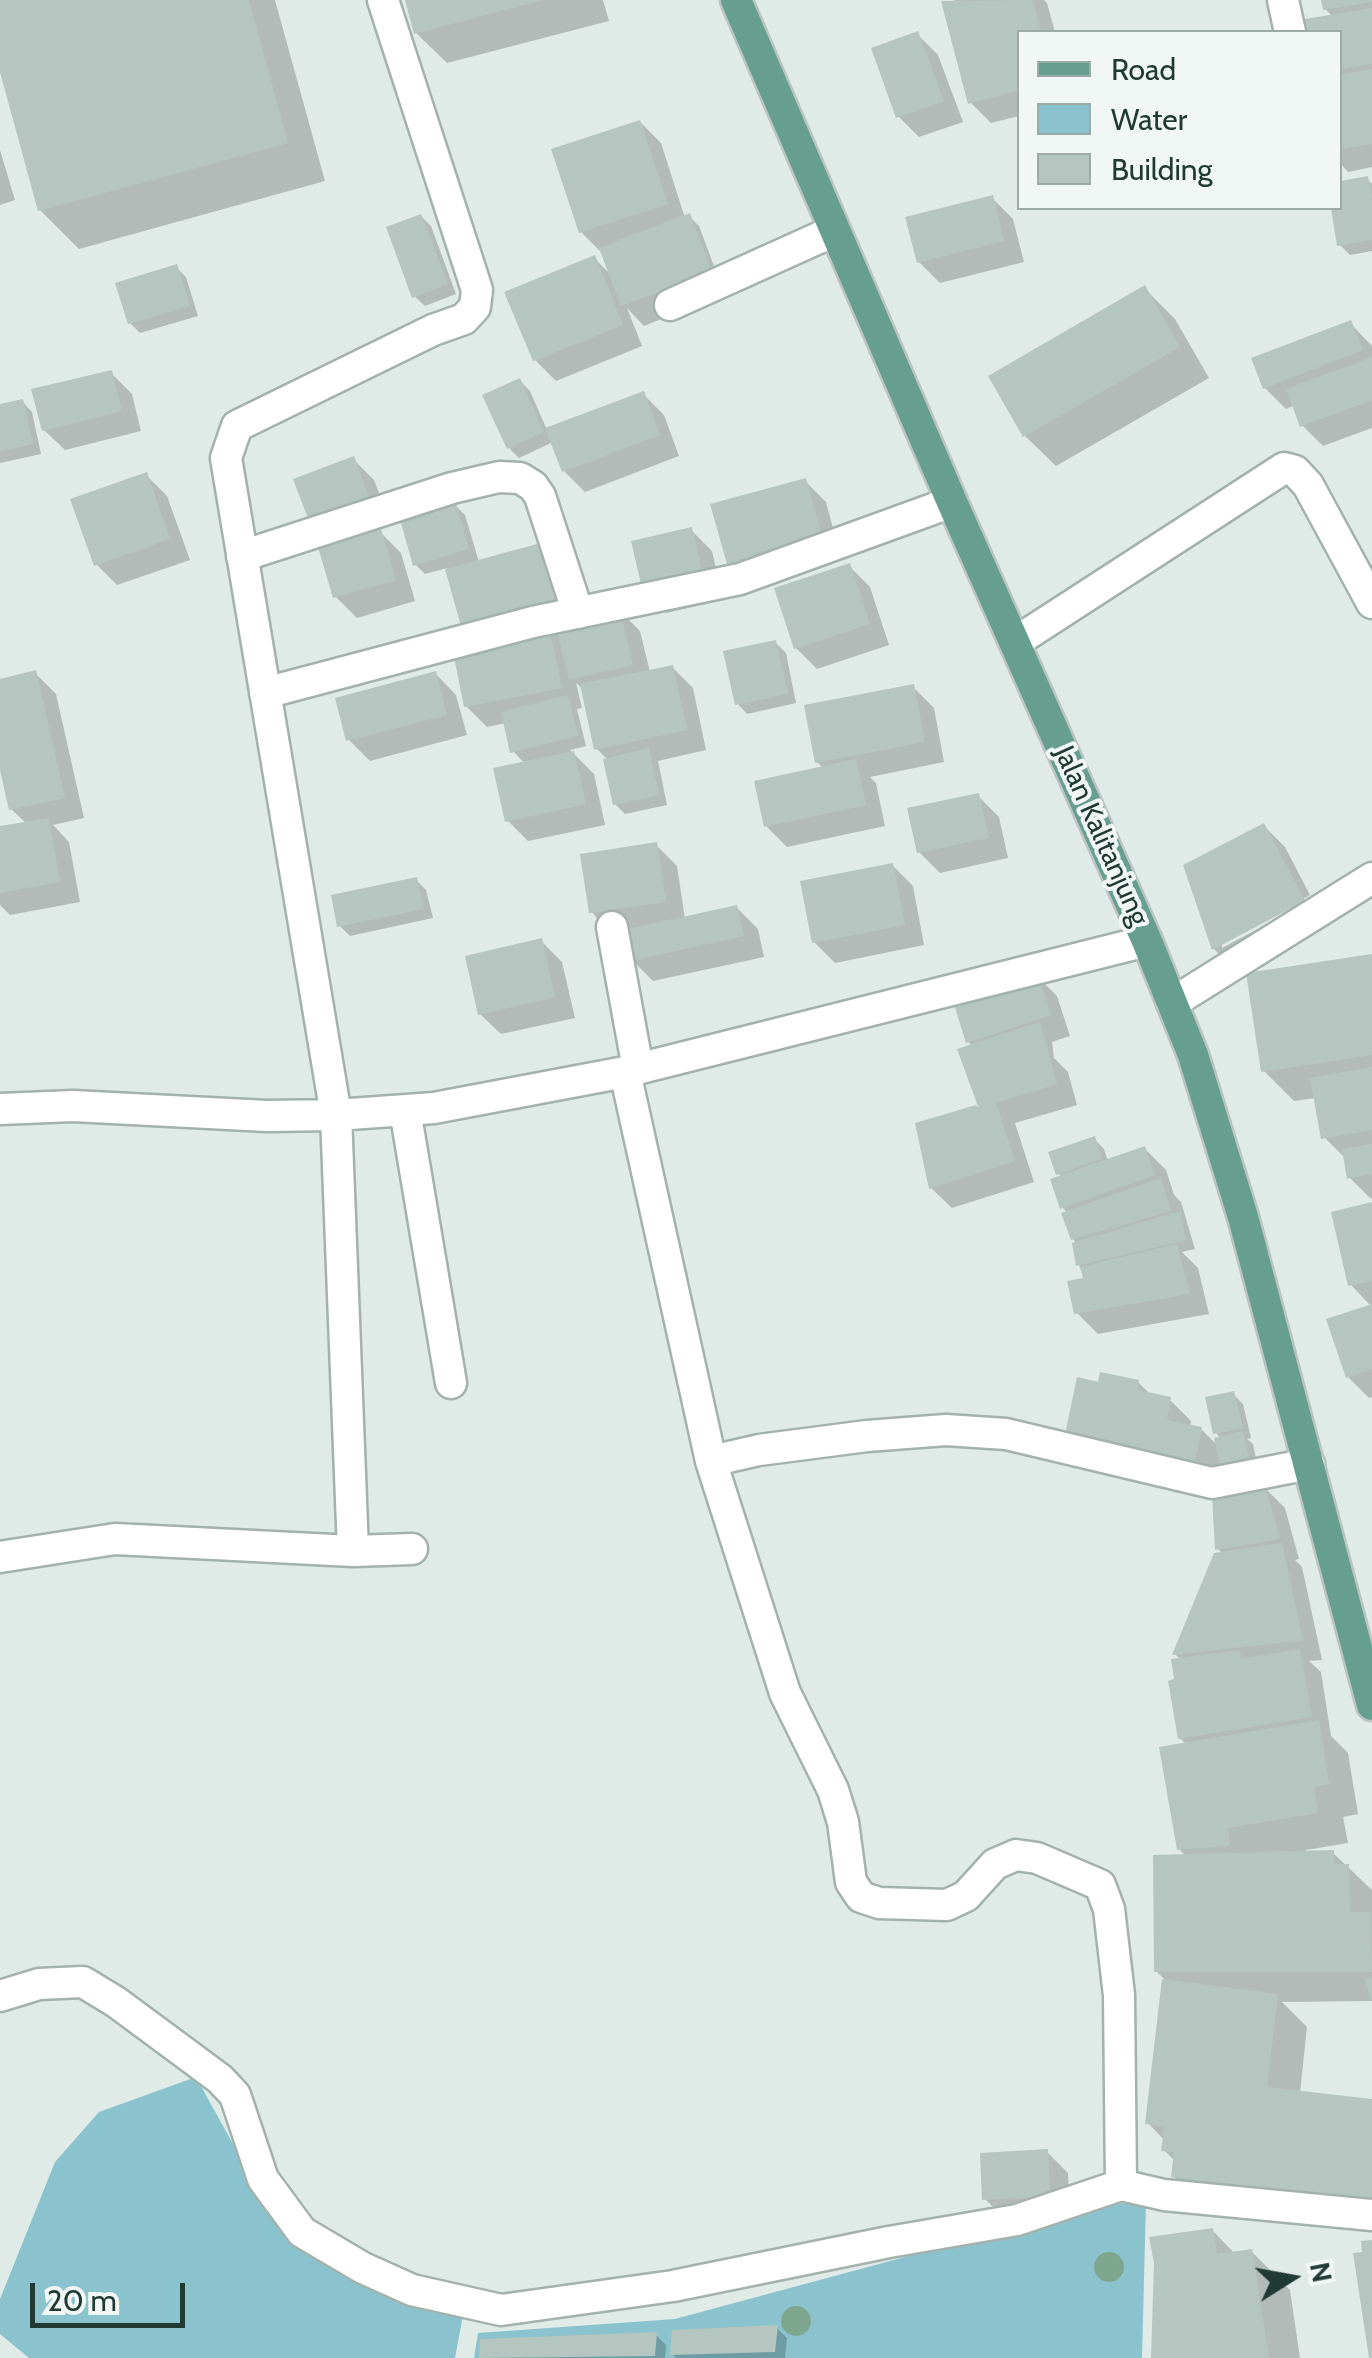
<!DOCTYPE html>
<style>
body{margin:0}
#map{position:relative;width:1372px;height:2358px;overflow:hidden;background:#e0eae6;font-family:Cabin,sans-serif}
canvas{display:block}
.legend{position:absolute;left:1017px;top:30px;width:325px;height:180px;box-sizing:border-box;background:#f0f7f4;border:2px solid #9daba7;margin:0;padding:12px 18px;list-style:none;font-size:30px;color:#213a33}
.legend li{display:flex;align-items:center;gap:20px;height:50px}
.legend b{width:50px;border:2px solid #9daba7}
.north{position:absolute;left:1242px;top:2228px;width:100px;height:100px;-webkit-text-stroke:8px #f0f7f4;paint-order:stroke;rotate:79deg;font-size:28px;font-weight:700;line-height:40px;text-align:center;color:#213a33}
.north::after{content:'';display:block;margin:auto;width:35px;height:45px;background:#213a33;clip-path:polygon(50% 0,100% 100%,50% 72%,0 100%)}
.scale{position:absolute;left:30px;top:2283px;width:155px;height:45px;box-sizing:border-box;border:5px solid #213a33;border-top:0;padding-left:12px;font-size:30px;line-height:35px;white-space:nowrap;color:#213a33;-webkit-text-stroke:8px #f0f7f4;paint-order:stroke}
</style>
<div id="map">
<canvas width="1372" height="2358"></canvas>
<ul class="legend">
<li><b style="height:12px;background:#669e8f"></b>Road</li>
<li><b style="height:28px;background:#8ac3ce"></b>Water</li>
<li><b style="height:28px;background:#b5c5bf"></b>Building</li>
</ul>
<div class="north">N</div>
<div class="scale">20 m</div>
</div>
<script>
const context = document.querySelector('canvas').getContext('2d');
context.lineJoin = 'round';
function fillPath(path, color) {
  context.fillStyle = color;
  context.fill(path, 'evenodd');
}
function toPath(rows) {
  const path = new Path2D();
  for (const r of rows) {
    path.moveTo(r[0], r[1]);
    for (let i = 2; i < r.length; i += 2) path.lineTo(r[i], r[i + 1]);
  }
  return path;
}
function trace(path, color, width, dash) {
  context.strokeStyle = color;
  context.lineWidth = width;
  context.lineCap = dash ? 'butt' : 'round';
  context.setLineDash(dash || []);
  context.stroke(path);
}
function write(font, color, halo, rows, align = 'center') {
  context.font = font + ' Cabin,sans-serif';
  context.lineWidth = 8;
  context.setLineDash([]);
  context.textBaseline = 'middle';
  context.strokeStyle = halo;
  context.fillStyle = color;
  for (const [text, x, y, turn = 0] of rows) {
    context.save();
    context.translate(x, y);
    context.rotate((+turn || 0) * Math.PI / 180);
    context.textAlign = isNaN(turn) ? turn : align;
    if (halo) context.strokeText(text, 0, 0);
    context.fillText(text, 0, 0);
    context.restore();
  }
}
const water = toPath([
 [196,2077,260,2193,463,2315,455,2358,29,2358,0,2334,0,2299,55,2162,99,2112],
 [1146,2201,1142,2358,474,2358,478,2333,675,2319,916,2254,1020,2235,1088,2207]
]);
const shadow = toPath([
 [0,0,275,0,325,181,79,249,40,210,0,62],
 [408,0,603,0,609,21,447,63,416,33],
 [956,0,1044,0,1047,3,1055,32,1019,32,1019,116,991,123,970,102,944,3],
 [1324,0,1372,0,1372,167,1348,172,1340,163,1340,32,1303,32,1333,17,1325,9],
 [917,34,938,55,963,122,919,137,898,116],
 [640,122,661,143,685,218,689,216,699,226,720,282,686,309,644,326,627,308,642,346,556,381,535,360,594,258,613,277,602,253,581,232],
 [0,150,15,200,0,205],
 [1367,179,1372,184,1372,251,1350,255,1340,245,1334,208,1340,208,1340,184],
 [992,198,1013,219,1024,262,940,283,919,262],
 [421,216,431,226,456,294,425,306,414,296],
 [176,267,186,277,198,316,140,333,130,323],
 [1144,288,1175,319,1209,378,1056,466,1025,436,991,377],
 [1350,323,1372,346,1372,428,1323,446,1303,426,1295,405,1286,409,1265,388],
 [111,373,132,394,141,431,65,450,44,430],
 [520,381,530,391,547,430,643,394,664,415,679,456,585,492,564,471,553,442,519,458,509,448],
 [22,401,32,412,41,454,0,463,0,406],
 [353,459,374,480,391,524,377,529,401,553,415,601,357,618,336,597,333,546,313,525],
 [146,475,167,496,190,560,117,585,96,564],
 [805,481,826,502,841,558,750,583,729,562],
 [455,505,465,515,479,562,584,618,619,610,640,631,650,672,672,667,693,688,706,750,658,761,667,805,625,814,615,804,608,760,596,748,584,690,576,683,582,708,577,709,586,746,570,750,594,774,605,825,528,841,507,820,525,764,513,751,506,723,487,727,466,706,466,636,447,568,425,574,415,564],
 [691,530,712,551,723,600,666,613,645,592],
 [849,566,870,587,889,645,817,669,796,648],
 [776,643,786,653,796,703,747,714,737,703],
 [35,673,56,694,84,818,53,825,69,842,80,902,10,915,0,905,0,829,27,824,11,809,0,759,0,681],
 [436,674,456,695,467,735,370,761,349,740],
 [913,687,934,708,944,762,870,777,876,783,885,826,787,847,766,826,824,769,817,762],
 [978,796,999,817,1008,858,940,873,919,852],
 [1264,826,1285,847,1310,895,1222,942,1222,948,1312,900,1235,970,1214,949],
 [656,845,677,866,685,919,737,908,758,929,764,957,653,981,632,960,592,912],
 [892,865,913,886,924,945,835,963,814,942],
 [416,880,426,890,433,918,350,936,340,926],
 [541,941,562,962,575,1018,501,1034,480,1014],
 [1372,956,1372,1198,1371,1199,1350,1178,1345,1158,1324,1137,1316,1098,1294,1101,1264,1071],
 [1036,975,1057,996,1070,1036,1052,1042,1054,1058,1068,1072,1077,1105,1015,1123,1034,1182,952,1208,931,1188,918,1125,981,1106,973,1046,968,1042],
 [1094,1139,1104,1149,1108,1161,1145,1149,1166,1170,1174,1195,1181,1202,1195,1249,1182,1252,1198,1268,1209,1314,1098,1334,1077,1313,1086,1280,1079,1265,1077,1244,1073,1239,1068,1213,1062,1207,1062,1177,1058,1173],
 [1372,1205,1372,1397,1369,1398,1348,1377,1372,1307,1351,1285],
 [1138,1382,1151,1395,1170,1400,1191,1421,1190,1427,1201,1429,1219,1447,1221,1439,1216,1433,1233,1394,1243,1404,1251,1438,1247,1439,1253,1444,1260,1478,1221,1457,1216,1482,1088,1455,1100,1385],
 [1264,1487,1285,1508,1299,1559,1295,1560,1302,1567,1322,1660,1309,1661,1321,1672,1331,1736,1348,1753,1358,1814,1343,1817,1348,1843,1306,1850,1306,1853,1333,1853,1372,1890,1372,2001,1282,2002,1307,2027,1300,2093,1372,2102,1372,2228,1204,2207,1174,2177,1175,2161,1164,2150,1165,2141,1148,2123,1164,1979,1156,1971,1187,1857,1179,1849,1187,1745,1180,1738,1177,1681,1181,1660,1175,1654,1223,1554,1218,1549],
 [1047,2152,1068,2173,1070,2217,1006,2220,985,2199],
 [1212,2230,1235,2254,1251,2251,1290,2290,1300,2358,1154,2358],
 [777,2328,787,2338,785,2358,676,2358,672,2354],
 [656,2335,666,2345,665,2358,481,2358,483,2341]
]);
const building = toPath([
 [0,0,249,0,288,143,38,211,0,72],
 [405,0,539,0,539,1,414,34],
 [1033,0,1041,32,1019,32,1019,90,968,104,941,1],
 [1321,0,1372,0,1372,2,1323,10],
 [1372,8,1372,64,1340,69,1340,32,1301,32,1299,20],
 [918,31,944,101,896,118,871,48],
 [1372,69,1372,144,1340,149,1340,75],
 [640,120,668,204,579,233,551,149],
 [1368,176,1372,197,1372,240,1337,246,1331,208,1340,208,1340,181],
 [993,195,1004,241,917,263,905,217],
 [690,213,712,272,621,306,599,248],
 [421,214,448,284,412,298,386,227],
 [595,255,623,325,533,361,504,292],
 [177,264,190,306,128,324,115,283],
 [1145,285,1180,347,1023,437,988,376],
 [1351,320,1363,350,1263,389,1251,358],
 [1372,357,1372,400,1300,427,1286,389],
 [112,370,122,411,42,431,31,389],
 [520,378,544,432,507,449,482,395],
 [644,391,660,435,562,472,545,428],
 [23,399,33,444,0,451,0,404],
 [354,456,371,503,311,526,293,479],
 [147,472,170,539,94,566,70,499],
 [806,478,822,537,727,564,710,504],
 [456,503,469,549,413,566,400,519],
 [692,527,704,579,643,593,631,541],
 [381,529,396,580,333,598,318,547],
 [548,541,568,609,464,637,445,569],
 [850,563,870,624,794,649,774,588],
 [619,607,633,665,569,680,555,622],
 [549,627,562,688,464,707,452,647],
 [776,640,788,694,735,705,723,651],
 [673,665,687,730,594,750,580,684],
 [36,670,65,798,9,810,0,770,0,679],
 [436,671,447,715,346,741,335,698],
 [914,684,925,742,815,763,804,705],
 [568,695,578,736,510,753,501,712],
 [649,748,659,795,613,805,603,759],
 [574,751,586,804,505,822,493,768],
 [856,759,866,805,764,827,754,781],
 [979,793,989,838,917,853,907,808],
 [49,818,60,882,0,893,0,826],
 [1264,823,1305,901,1212,950,1183,865],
 [657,842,666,902,589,913,580,854],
 [893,863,905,925,812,943,800,881],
 [417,877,424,909,337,927,331,895],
 [737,905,744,936,630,961,623,930],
 [542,938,555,997,478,1015,465,956],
 [1372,954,1372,1055,1261,1072,1246,973],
 [1037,972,1051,1015,966,1043,953,1001],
 [1040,1022,1057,1084,996,1103,1015,1161,929,1189,915,1123,976,1105,979,1109,957,1049],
 [1372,1067,1372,1130,1321,1139,1310,1078],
 [1095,1136,1102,1159,1056,1175,1048,1152],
 [1372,1144,1372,1174,1347,1179,1342,1149],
 [1145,1146,1155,1175,1060,1209,1050,1179],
 [1161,1178,1171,1211,1071,1240,1061,1213],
 [1372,1202,1372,1281,1348,1286,1331,1212],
 [1180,1211,1186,1240,1076,1266,1072,1243],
 [1177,1244,1190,1294,1074,1314,1067,1281,1083,1278,1080,1267],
 [1372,1304,1372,1369,1346,1378,1326,1319],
 [1100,1372,1139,1380,1138,1390,1171,1397,1167,1420,1202,1427,1195,1462,1065,1435,1077,1377,1098,1382],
 [1234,1391,1243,1428,1213,1434,1205,1397],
 [1243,1431,1251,1468,1222,1474,1214,1438],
 [1265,1484,1280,1539,1215,1550,1212,1494],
 [1282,1543,1303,1640,1172,1655,1214,1553],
 [1300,1649,1312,1717,1178,1739,1168,1681,1174,1679,1171,1659,1240,1650,1241,1659],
 [1319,1720,1329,1784,1314,1787,1318,1813,1228,1828,1230,1846,1177,1850,1159,1747],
 [1334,1850,1334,1864,1349,1864,1350,1912,1371,1912,1372,1972,1154,1972,1153,1855],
 [1372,1977,1372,2000,1371,2001,1365,1979],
 [1162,1979,1278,1994,1267,2087,1372,2099,1372,2202,1171,2177,1174,2152,1161,2151,1164,2127,1145,2124],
 [1048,2149,1050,2197,982,2200,980,2153],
 [1213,2228,1217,2254,1252,2249,1269,2358,1151,2358,1154,2263,1149,2237],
 [1372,2240,1372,2358,1369,2358,1353,2253,1362,2252,1361,2241],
 [778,2325,775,2352,670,2355,672,2330],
 [657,2332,655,2356,479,2358,480,2339]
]);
const minor = toPath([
 [1283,0,1290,32],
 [670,305,834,231],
 [242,556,452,488,499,477,520,478,533,486,540,496,578,613],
 [1017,641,1284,468,1295,471,1308,485,1372,603],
 [265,693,533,622,740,579,952,502],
 [612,927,638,1069],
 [1172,1003,1372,878],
 [625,1072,711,1461,785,1693,833,1790,843,1822,851,1882,861,1897,879,1903,947,1905,966,1896,995,1864,1016,1855,1037,1858,1100,1885,1109,1909,1119,1995,1121,2185,1164,2195,1372,2215],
 [0,1109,73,1106,267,1116,336,1115,434,1108,625,1072,1147,941],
 [405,1110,451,1383],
 [711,1461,759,1450,867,1436,946,1430,1006,1434,1212,1483,1309,1464],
 [353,1551,336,1115,226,458,237,426,433,330,464,319,475,307,477,290,383,0],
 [0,1557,115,1539,353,1551,412,1549],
 [0,1996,39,1984,83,1982,116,2002,220,2079,235,2095,263,2179,302,2232,363,2268,412,2290,501,2310,673,2286,889,2242,1017,2220,1121,2185]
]);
const major = toPath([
 [736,0,952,502,1147,941,1193,1055,1243,1217,1372,1705]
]);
const trees = [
 [1109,2267],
 [796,2321]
];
const streetNames = [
 ["Jalan Kalitanjung",1101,836,66]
];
fillPath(water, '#8ac3ce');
fillPath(shadow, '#0003');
fillPath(building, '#b5c5bf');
trace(minor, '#a3b2ad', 35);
trace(major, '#bcc4c2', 35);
trace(minor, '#fff', 30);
trace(major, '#669e8f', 30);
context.fillStyle = '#7ea68e';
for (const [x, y] of trees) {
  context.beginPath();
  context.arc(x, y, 15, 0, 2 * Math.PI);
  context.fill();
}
write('28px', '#213a33', '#f0f7f4', streetNames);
</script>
